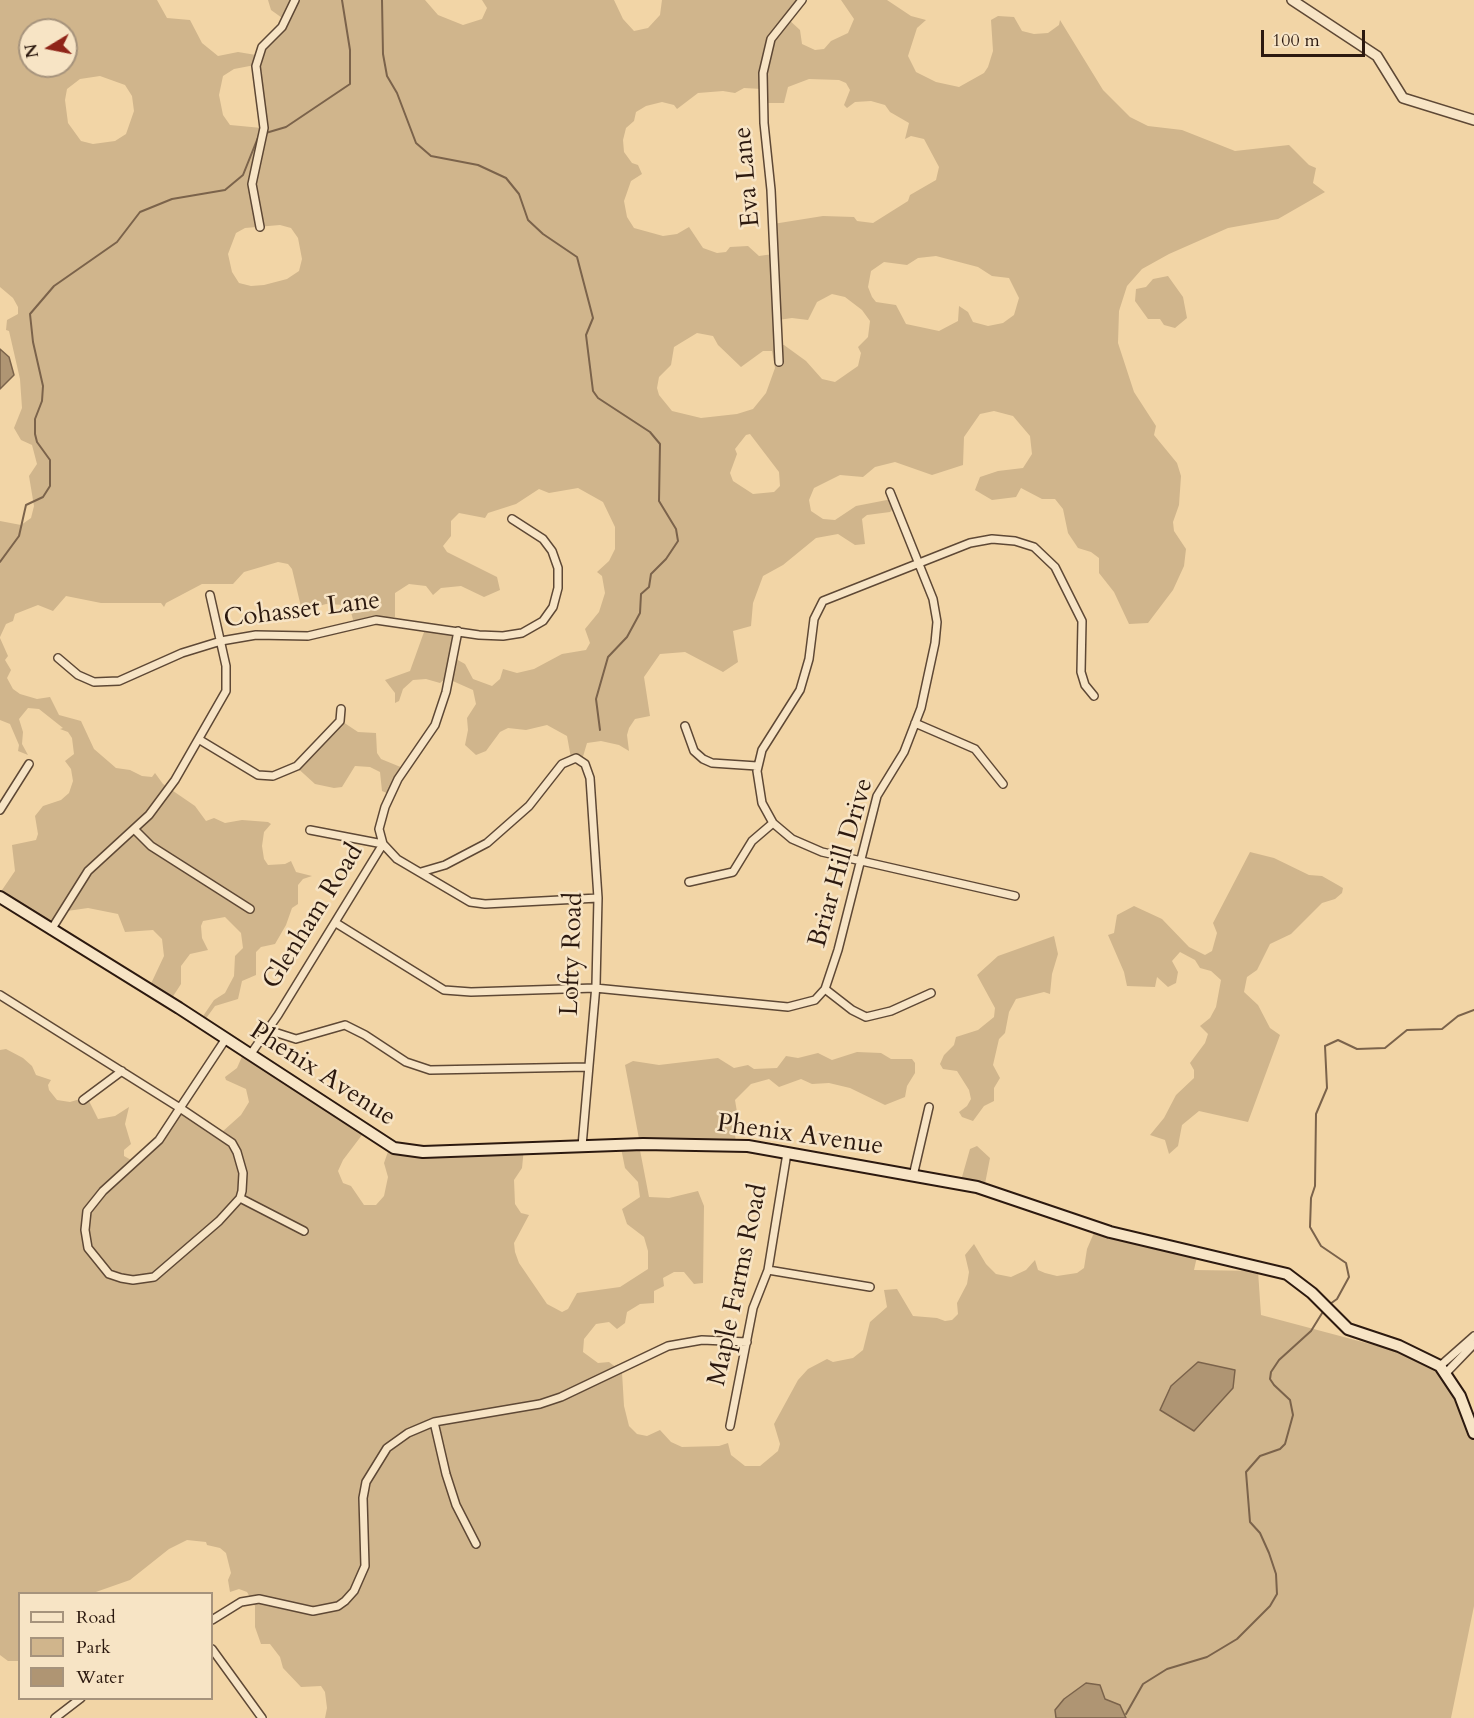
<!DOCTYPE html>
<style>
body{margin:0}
#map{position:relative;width:1474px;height:1718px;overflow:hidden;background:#f2d5a6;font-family:Cardo,serif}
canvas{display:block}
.legend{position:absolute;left:18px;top:1592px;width:195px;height:108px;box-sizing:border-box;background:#f7e4c5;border:2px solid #a6937c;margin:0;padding:8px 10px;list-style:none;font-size:18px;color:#2c190f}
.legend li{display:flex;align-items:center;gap:12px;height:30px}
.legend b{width:30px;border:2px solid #a6937c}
.north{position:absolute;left:18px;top:18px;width:60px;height:60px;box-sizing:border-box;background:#f7e4c5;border:2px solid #a6937c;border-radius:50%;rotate:260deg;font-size:16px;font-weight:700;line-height:24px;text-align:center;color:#2c190f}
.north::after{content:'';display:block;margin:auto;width:21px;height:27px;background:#8f2418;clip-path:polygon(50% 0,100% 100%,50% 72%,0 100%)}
.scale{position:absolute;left:1261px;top:30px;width:104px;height:27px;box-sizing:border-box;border:3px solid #2c190f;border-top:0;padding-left:8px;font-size:18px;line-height:21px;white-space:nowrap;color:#2c190f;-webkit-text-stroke:4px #f7e4c5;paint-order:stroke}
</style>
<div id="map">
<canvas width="1474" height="1718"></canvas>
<ul class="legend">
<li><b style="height:8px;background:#f7e4c5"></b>Road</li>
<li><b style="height:16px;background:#d0b58c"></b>Park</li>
<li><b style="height:16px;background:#af9573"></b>Water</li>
</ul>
<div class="north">N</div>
<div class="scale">100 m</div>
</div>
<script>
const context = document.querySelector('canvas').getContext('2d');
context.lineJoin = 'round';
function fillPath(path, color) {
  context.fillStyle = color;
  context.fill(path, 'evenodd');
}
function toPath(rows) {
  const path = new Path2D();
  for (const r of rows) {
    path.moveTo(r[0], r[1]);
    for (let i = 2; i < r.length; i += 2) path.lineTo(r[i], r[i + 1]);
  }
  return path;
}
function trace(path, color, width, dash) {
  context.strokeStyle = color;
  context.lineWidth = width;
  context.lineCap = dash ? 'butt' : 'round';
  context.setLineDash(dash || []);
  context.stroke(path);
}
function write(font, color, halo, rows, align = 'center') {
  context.font = font + ' Cardo,serif';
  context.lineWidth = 5;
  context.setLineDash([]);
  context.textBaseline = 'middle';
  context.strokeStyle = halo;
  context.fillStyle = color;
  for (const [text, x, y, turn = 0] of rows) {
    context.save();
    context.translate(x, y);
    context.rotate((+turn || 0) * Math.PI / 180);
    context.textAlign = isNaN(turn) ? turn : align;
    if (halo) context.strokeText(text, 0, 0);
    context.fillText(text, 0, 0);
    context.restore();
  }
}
const green = toPath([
 [0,0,157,0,167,18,190,20,202,43,218,56,238,52,256,55,285,20,271,10,268,0,425,0,438,15,463,25,482,19,487,8,482,0,614,0,623,19,634,31,648,28,660,15,662,0,801,0,788,19,800,30,802,44,815,50,824,49,831,41,848,33,854,19,841,0,887,0,911,16,926,20,917,28,908,56,916,72,936,82,959,87,984,73,988,67,993,51,991,20,998,16,1014,17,1022,31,1034,34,1048,33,1059,25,1060,20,1103,90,1130,117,1148,126,1182,130,1235,151,1289,145,1309,165,1316,168,1313,183,1325,192,1278,219,1228,228,1169,254,1142,269,1127,286,1119,311,1118,343,1134,392,1156,426,1154,435,1177,463,1181,476,1179,505,1173,522,1174,531,1186,549,1184,566,1173,590,1148,623,1129,624,1114,592,1099,573,1099,558,1091,552,1078,548,1068,533,1063,509,1055,499,1042,499,1021,488,1016,497,992,500,975,490,980,477,998,471,1023,468,1032,454,1030,436,1013,416,994,411,980,414,964,437,963,465,932,475,895,462,875,467,863,477,840,475,814,488,809,500,811,511,823,519,835,520,856,506,892,499,895,507,890,512,867,515,862,519,865,544,855,545,838,534,816,538,783,565,763,576,753,603,751,626,733,631,738,662,723,672,685,652,660,654,644,677,650,716,635,719,629,728,627,735,629,751,619,745,601,741,587,743,582,760,571,758,567,736,547,725,526,730,508,728,500,732,486,751,476,755,465,745,468,730,467,718,476,704,473,690,446,678,440,683,426,679,413,680,403,689,399,701,395,703,395,693,385,680,410,671,424,632,435,627,458,633,456,659,465,664,473,679,492,686,500,679,503,669,517,673,534,669,562,654,586,650,590,643,585,629,599,612,605,593,602,576,597,572,609,561,615,549,615,527,603,502,578,488,549,493,539,489,516,504,488,513,485,518,459,513,451,521,451,536,443,546,447,552,497,577,500,590,484,597,461,586,441,588,433,595,426,586,409,584,395,593,395,617,354,623,350,609,345,605,326,604,302,611,292,569,288,564,278,562,244,572,233,584,202,584,166,603,164,607,161,603,101,603,66,596,53,611,38,605,15,614,13,621,6,624,0,637,0,521,21,525,31,518,34,506,29,476,37,464,32,445,21,440,14,428,22,408,20,379,9,331,6,330,7,320,18,314,18,307,13,298,0,287],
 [30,30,66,30,66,66,30,66],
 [255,65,262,128,230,125,223,115,219,95,223,76,234,69],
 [100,76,125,85,132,96,134,111,126,134,115,141,93,144,81,141,68,123,65,100,67,89,80,79],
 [809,79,839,80,846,83,850,90,844,105,847,108,855,102,871,101,885,105,890,112,909,123,905,139,911,136,924,139,939,167,936,180,910,195,908,201,873,223,857,221,854,217,823,216,773,224,773,254,759,256,748,246,730,247,726,252,717,253,703,248,689,227,677,234,663,236,634,228,627,217,624,201,631,181,642,174,638,165,632,163,624,152,623,140,626,128,634,121,636,112,646,106,662,102,674,105,677,109,698,93,723,91,735,93,744,88,762,89,763,103,784,103,788,87],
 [280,225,291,228,298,238,302,259,299,271,287,279,264,285,251,286,239,283,232,272,228,254,236,233,245,228],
 [936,256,978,267,992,276,1009,278,1019,298,1014,315,1003,323,988,326,973,322,968,312,959,306,958,321,939,331,906,324,896,305,876,302,872,297,868,287,871,271,884,262,907,265,918,258],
 [832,294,845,297,862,310,870,321,868,337,858,347,861,353,858,366,835,382,822,379,806,361,784,345,779,345,778,320,792,318,808,320,817,302],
 [697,333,713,336,718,345,741,367,763,351,772,351,775,368,766,393,753,409,737,414,701,418,672,411,659,395,657,388,659,377,671,365,674,347],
 [750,434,779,472,780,486,774,492,753,494,733,481,730,473,737,454,735,449,746,435],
 [1168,276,1183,297,1187,318,1175,328,1164,325,1160,319,1148,319,1135,301,1136,289,1146,287,1153,279],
 [0,638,8,656,5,660,11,670,7,678,13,689,20,694,37,699,50,697,59,715,81,721,94,749,116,768,130,770,142,776,152,777,155,773,163,784,195,806,206,821,214,818,225,823,242,820,268,822,271,824,264,832,262,846,264,859,268,865,285,864,291,861,296,872,312,876,303,879,298,885,298,904,292,908,286,925,275,944,261,947,256,952,256,975,242,981,238,999,215,1006,202,1024,199,1022,214,1000,225,993,234,976,235,956,243,948,241,933,225,917,203,921,201,926,202,938,208,950,190,954,181,966,181,984,170,1001,148,990,164,956,162,939,153,930,125,932,118,914,88,908,67,911,51,929,0,893,15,871,12,845,36,840,38,834,35,816,43,806,61,800,69,793,73,781,71,769,65,761,74,754,72,738,68,732,60,729,63,728,39,709,28,708,19,719,23,732,22,744,28,755,18,751,19,745,10,724,0,720],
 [337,718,358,732,376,733,377,753,381,759,403,768,389,794,382,791,380,772,370,767,355,766,342,787,334,788,315,784,293,764],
 [1250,852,1274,858,1309,875,1322,876,1343,888,1342,893,1335,899,1322,903,1291,934,1270,944,1257,970,1247,977,1244,992,1258,1005,1270,1028,1280,1035,1248,1122,1199,1111,1182,1125,1178,1146,1169,1154,1165,1140,1150,1135,1164,1118,1176,1095,1194,1078,1194,1070,1190,1063,1205,1043,1208,1034,1200,1026,1210,1018,1216,1007,1221,980,1211,971,1200,968,1195,960,1180,952,1172,961,1178,972,1176,983,1168,987,1157,977,1155,987,1127,986,1124,972,1108,935,1114,933,1117,915,1134,906,1162,919,1189,947,1205,955,1212,951,1217,933,1213,923],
 [1054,936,1058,954,1052,974,1050,994,1044,992,1016,999,1009,1012,1005,1033,999,1039,993,1065,1000,1078,994,1088,994,1101,984,1106,973,1121,962,1117,959,1112,967,1106,971,1099,969,1090,957,1071,943,1069,940,1064,944,1055,954,1045,956,1037,978,1030,994,1017,995,1008,977,975,998,956],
 [6,1049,23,1058,32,1066,36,1075,51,1080,48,1085,49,1090,57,1100,70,1102,87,1097,98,1119,115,1116,129,1107,125,1124,131,1144,124,1150,124,1156,133,1161,153,1148,180,1108,222,1132,241,1115,249,1102,246,1089,226,1080,225,1077,237,1068,244,1052,365,1131,343,1160,338,1171,343,1183,351,1186,364,1205,376,1205,384,1196,388,1177,384,1163,390,1146,399,1150,524,1148,522,1168,514,1180,515,1204,521,1213,529,1215,514,1243,515,1252,519,1263,547,1304,562,1312,568,1309,577,1293,620,1287,648,1269,648,1251,644,1237,627,1224,622,1209,640,1197,638,1182,625,1168,621,1148,639,1145,649,1197,669,1198,698,1191,704,1206,703,1283,694,1284,684,1272,674,1272,663,1278,664,1286,654,1291,654,1303,640,1304,627,1312,625,1323,617,1329,609,1322,596,1324,584,1339,583,1352,598,1363,609,1362,622,1372,624,1406,629,1426,637,1434,647,1436,660,1430,671,1442,682,1447,719,1446,728,1443,731,1455,745,1466,760,1466,778,1451,780,1444,774,1424,798,1380,808,1369,827,1359,833,1362,853,1358,863,1350,870,1322,887,1307,884,1290,897,1289,913,1316,937,1318,945,1321,952,1320,958,1314,957,1303,967,1284,969,1272,965,1255,974,1244,986,1264,996,1274,1011,1277,1026,1270,1035,1260,1038,1270,1045,1273,1057,1276,1077,1273,1084,1268,1087,1249,1096,1228,1198,1252,1194,1270,1258,1271,1261,1315,1434,1361,1474,1438,1474,1606,1451,1718,325,1718,327,1708,325,1692,321,1686,301,1687,283,1668,280,1657,270,1644,261,1644,255,1627,255,1606,247,1592,239,1589,230,1592,228,1580,231,1573,226,1553,220,1548,207,1545,206,1542,187,1540,169,1549,130,1580,93,1593,20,1594,19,1661,8,1661,0,1655,0,1050],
 [857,1052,881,1053,891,1059,912,1059,915,1063,915,1073,907,1086,905,1097,885,1105,850,1088,829,1083,812,1084,801,1079,779,1087,769,1079,751,1084,735,1100,738,1118,734,1124,736,1144,640,1144,625,1065,633,1061,659,1065,718,1058,734,1068,748,1065,754,1069,777,1068,786,1056,798,1058,818,1053,832,1060],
 [977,1146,990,1158,984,1189,960,1184,970,1149]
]);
const water = toPath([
 [0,349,9,357,14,375,0,389,0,349],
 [1198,1362,1235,1370,1233,1388,1194,1431,1160,1410,1171,1386,1198,1362],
 [1086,1683,1100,1685,1105,1699,1120,1705,1126,1718,1056,1718,1055,1710,1064,1699,1086,1683]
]);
const stream = toPath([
 [382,0,383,54,387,76,397,93,416,143,431,156,478,165,506,178,519,194,528,220,543,234,577,257,593,318,586,335,593,391,598,398,650,432,660,444,659,501,676,529,678,541,666,559,651,574,649,587,641,594,640,613,627,637,608,657,596,699,600,730],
 [0,562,19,536,26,505,43,497,50,486,50,460,37,442,35,434,35,419,42,401,43,386,33,342,30,314,54,286,117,242,140,212,172,199,225,190,243,175,259,135,286,127,350,84,350,50,342,0],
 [1330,1304,1337,1299,1349,1277,1346,1263,1321,1246,1310,1227,1311,1198,1315,1186,1316,1114,1327,1088,1325,1046,1338,1040,1357,1049,1385,1048,1407,1030,1442,1029,1458,1016,1474,1010],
 [1126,1714,1143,1684,1167,1669,1207,1657,1237,1639,1270,1606,1277,1594,1276,1574,1269,1553,1260,1533,1250,1522,1246,1472,1260,1456,1280,1449,1285,1444,1293,1415,1290,1400,1274,1385,1270,1379,1271,1372,1279,1360,1311,1331,1324,1310]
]);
const minor = toPath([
 [260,227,252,184,264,128,256,66,262,47,282,27,295,0],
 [779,362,771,190,764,123,763,73,771,39,802,0],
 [58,658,78,675,94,682,119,681,182,653,221,641,256,635,308,636,376,620,479,635,503,636,522,633,543,621,553,607,558,588,558,568,552,551,543,539,512,519],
 [915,723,975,749,1003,784],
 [685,726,694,751,703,759,712,763,757,766],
 [200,740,258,775,273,776,297,766,340,721,341,709],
 [0,810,29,764],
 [135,830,151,846,250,909],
 [310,830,383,844,397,859,470,902,485,904,598,898],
 [421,872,445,865,487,843,529,806,562,764,576,758,585,764,590,778,598,898,596,985,582,1146],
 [689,882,733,872,752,841,773,823],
 [1015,896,822,852,792,839,773,823,762,803,757,771,762,750,800,690,809,659,814,619,823,601,970,543,992,539,1015,541,1034,547,1055,567,1082,621,1081,672,1085,685,1094,696],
 [336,923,444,990,471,992,595,988,788,1007,815,1000,825,989,838,950,877,796,904,752,921,708,935,643,937,622,933,599,890,492],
 [51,930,88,871,149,815,175,780,226,691,226,666,210,595],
 [825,989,852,1010,866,1017,891,1011,931,993],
 [0,995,180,1108,232,1143,237,1152,243,1173,242,1191,240,1198,219,1221,154,1277,133,1280,121,1278,109,1274,88,1248,85,1230,87,1211,103,1191,159,1140,180,1108,225,1040],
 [268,1030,296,1039,345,1025,365,1035,406,1062,430,1070,588,1067],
 [250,1055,278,1015,383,844,379,829,385,807,398,779,435,725,446,692,458,631],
 [83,1100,122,1071],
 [913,1176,929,1107],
 [240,1198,304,1231],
 [768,1270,870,1287],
 [1440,1366,1474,1336],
 [1446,1373,1474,1344],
 [434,1422,446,1474,456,1505,476,1544],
 [730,1426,753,1308,768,1270,787,1153],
 [212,1620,241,1602,259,1599,313,1611,338,1606,345,1601,354,1591,365,1566,363,1498,366,1482,387,1448,408,1433,434,1422,540,1404,561,1397,668,1346,702,1340,747,1342],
 [212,1649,262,1718],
 [55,1718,81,1698]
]);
const tertiary = toPath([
 [1292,0,1377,56,1403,98,1474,120]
]);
const secondary = toPath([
 [0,897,179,1008,394,1148,423,1152,643,1144,748,1146,977,1187,1110,1232,1287,1274,1312,1293,1348,1329,1399,1346,1440,1366,1460,1396,1474,1433]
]);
const streetNames = [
 ["Eva Lane",748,177,-95],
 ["Cohasset Lane",302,611,-7],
 ["Briar Hill Drive",842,863,-74],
 ["Glenham Road",314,917,-58],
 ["Lofty Road",573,954,-88],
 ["Phenix Avenue",322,1075,33],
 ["Phenix Avenue",800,1136,8],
 ["Maple Farms Road",739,1285,-78]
];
fillPath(green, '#d0b58c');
fillPath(water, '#af9573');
trace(water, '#7b634b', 1.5);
trace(stream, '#7b634b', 2);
trace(minor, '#5e4835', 10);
trace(tertiary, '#5e4835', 12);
trace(secondary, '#2c190f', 14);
trace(minor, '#f7e4c5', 7);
trace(tertiary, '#f7e4c5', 9);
trace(secondary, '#f7e4c5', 10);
write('26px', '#2c190f', '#f7e4c5', streetNames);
</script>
